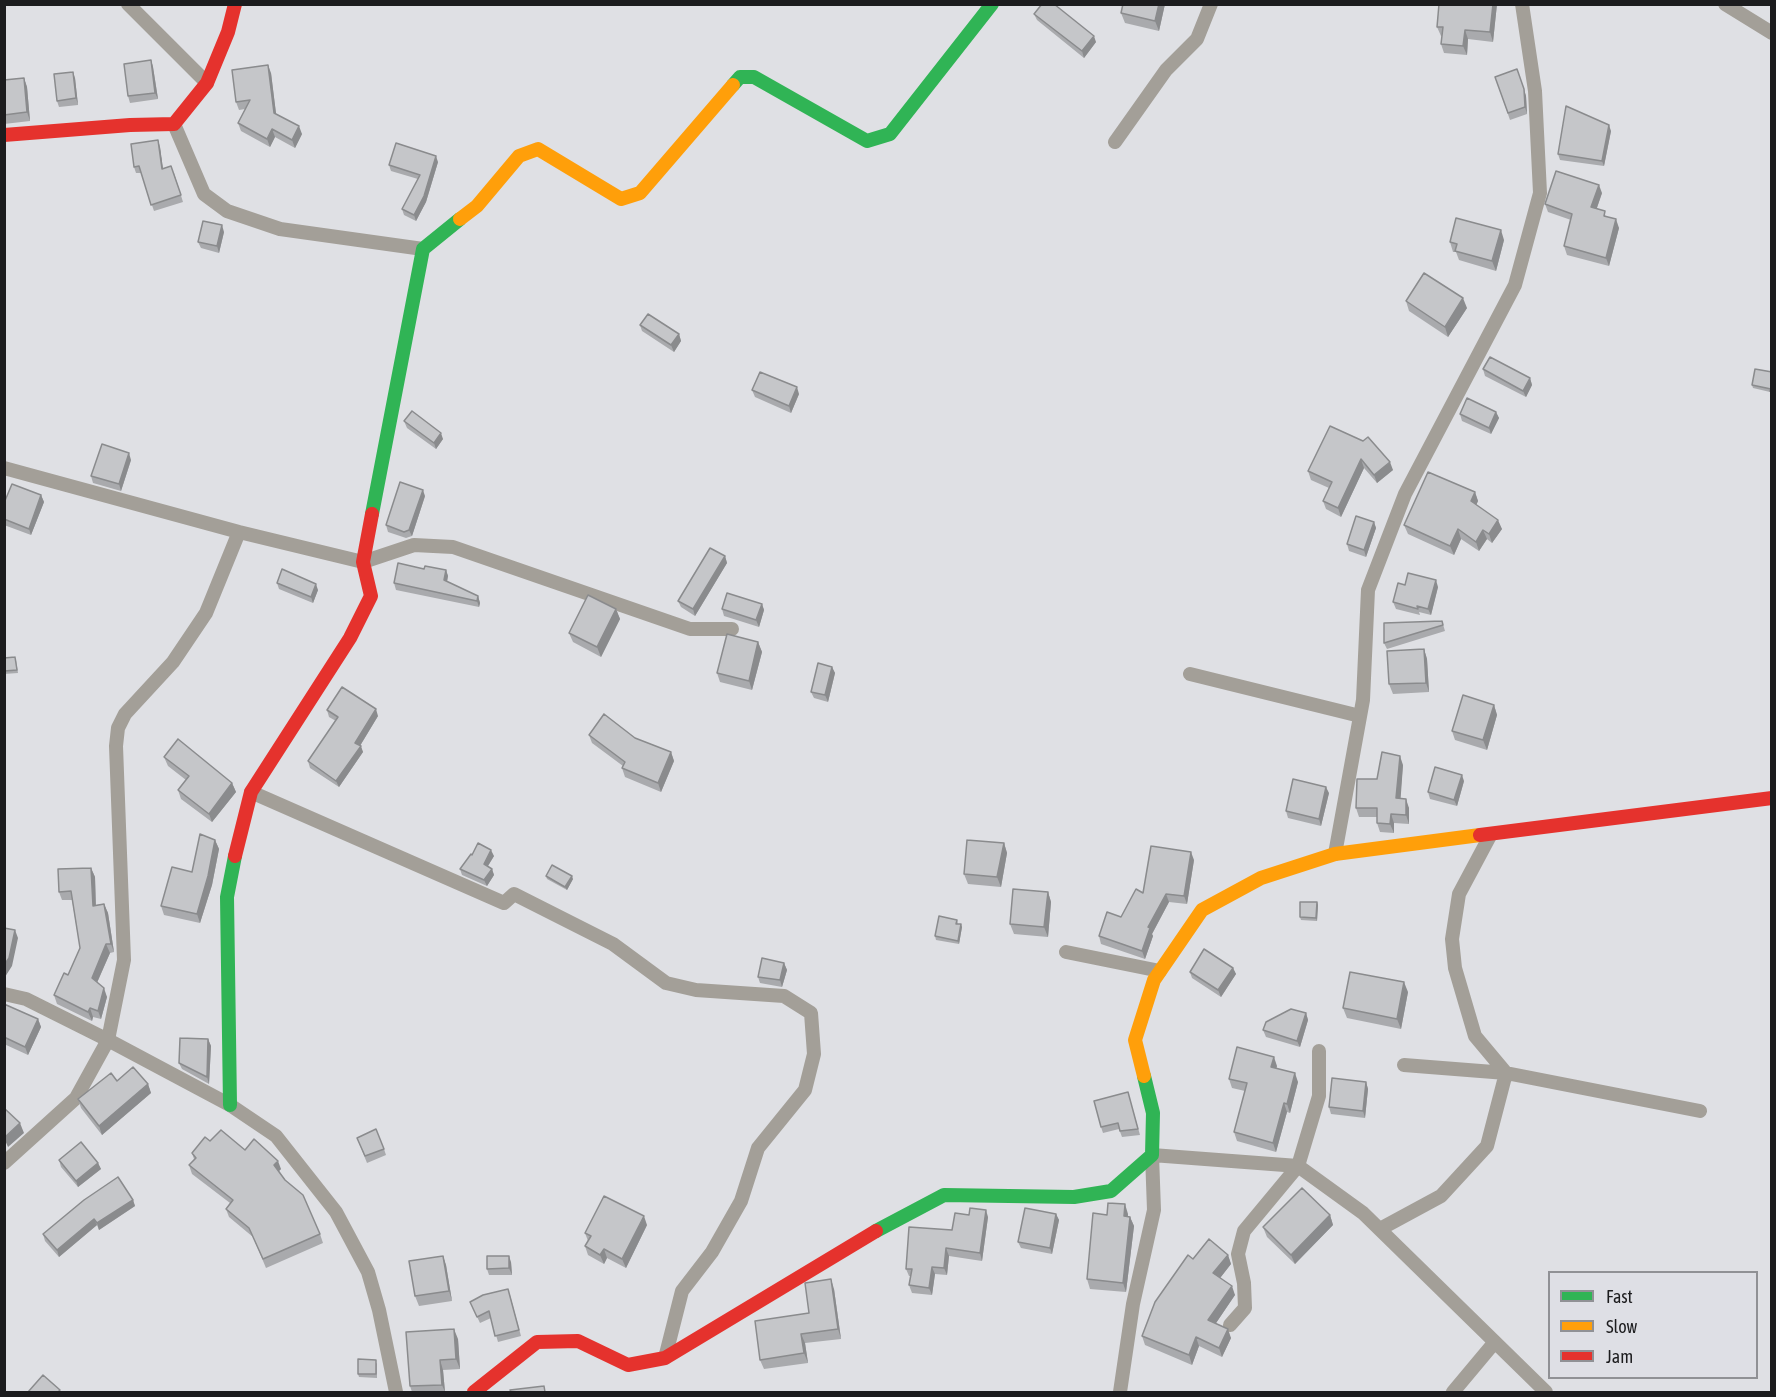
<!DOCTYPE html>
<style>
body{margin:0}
#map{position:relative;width:1776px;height:1397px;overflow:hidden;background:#dfe0e4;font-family:"Asap Condensed",sans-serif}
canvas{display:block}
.frame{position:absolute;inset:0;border:6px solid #1c1c1e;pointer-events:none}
.legend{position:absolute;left:1548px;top:1271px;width:210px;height:108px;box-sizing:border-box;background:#dedfe5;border:2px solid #909195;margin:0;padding:8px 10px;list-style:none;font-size:18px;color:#1c1c1e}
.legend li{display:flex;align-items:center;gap:12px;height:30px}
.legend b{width:30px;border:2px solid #909195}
</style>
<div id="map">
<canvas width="1776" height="1397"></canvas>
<div class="frame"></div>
<ul class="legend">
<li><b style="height:8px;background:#30b455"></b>Fast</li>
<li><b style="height:8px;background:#ff9f0a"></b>Slow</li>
<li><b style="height:8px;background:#e5322d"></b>Jam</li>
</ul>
</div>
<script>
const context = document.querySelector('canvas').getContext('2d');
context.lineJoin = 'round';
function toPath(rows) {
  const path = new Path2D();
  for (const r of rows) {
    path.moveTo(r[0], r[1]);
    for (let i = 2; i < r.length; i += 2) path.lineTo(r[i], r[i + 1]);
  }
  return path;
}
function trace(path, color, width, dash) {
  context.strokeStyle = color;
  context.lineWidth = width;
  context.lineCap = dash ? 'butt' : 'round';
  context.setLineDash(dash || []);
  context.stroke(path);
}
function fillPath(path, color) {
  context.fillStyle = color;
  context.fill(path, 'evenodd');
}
const street = toPath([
 [128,4,207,83],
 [1725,4,1772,33],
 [174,124,204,194,227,211,280,229,423,249],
 [1115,142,1166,70,1197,39,1211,4],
 [4,468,239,532,363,562,414,545,453,547,690,629,732,629],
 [1190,674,1360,716],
 [251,792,504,903,514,894,613,944,666,983,696,990,784,996,811,1013,814,1054,805,1090,758,1148,741,1201,712,1252,682,1291,665,1358],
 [1335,854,1363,700,1368,590,1405,494,1515,285,1540,193,1535,91,1522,4],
 [1066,952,1160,971],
 [4,994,26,999,108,1040,230,1105,276,1136,336,1212,368,1272,379,1310,396,1392],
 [1404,1065,1506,1073,1700,1111],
 [4,1163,76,1098,108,1040,124,960,116,746,118,728,125,714,173,662,206,613,239,532],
 [1380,1229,1441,1196,1487,1146,1506,1073,1475,1036,1455,968,1452,939,1459,894,1491,834],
 [1230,1325,1245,1308,1244,1283,1238,1254,1244,1231,1298,1166,1319,1096,1319,1051],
 [1120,1392,1133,1304,1154,1210,1152,1155,1298,1166,1363,1213,1546,1392],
 [1453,1392,1494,1343]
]);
const fast = toPath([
 [733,85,740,77,754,77,867,141,890,134,992,4],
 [372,514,423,249,460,219],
 [230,1105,227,897,235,856],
 [876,1231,944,1195,1074,1197,1111,1191,1152,1155,1153,1113,1144,1076]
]);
const slow = toPath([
 [460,219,477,206,519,156,538,149,621,199,640,193,733,85],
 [1144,1076,1135,1040,1154,980,1202,910,1261,878,1335,854,1480,835]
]);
const jam = toPath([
 [4,135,130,125,174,124,207,83,228,32,235,4],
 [1480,835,1772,798],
 [235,856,251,792,350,638,371,596,363,562,372,514],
 [474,1392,537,1342,578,1341,628,1365,665,1358,876,1231]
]);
const wall = toPath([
 [1123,4,1165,4,1159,31,1125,23,1121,13],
 [1497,4,1493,42,1468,39,1467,55,1444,53,1441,44,1442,36,1441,36,1437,27],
 [1034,14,1096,42,1084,58,1037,20],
 [151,60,153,67,158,99,130,103,128,96],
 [1517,69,1526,96,1527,114,1510,120,1495,77],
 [271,73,276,114,302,134,295,148,275,137,270,147,241,131,238,123,245,109,239,110,236,102],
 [24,78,27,87,30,121,4,124,4,80],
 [75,78,78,105,59,107,57,101],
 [1611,131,1604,166,1560,160,1558,154],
 [160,147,163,169,174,173,183,202,154,211,141,173,136,173,134,167],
 [438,162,426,202,416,221,404,215,402,209,418,179,391,171,389,165],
 [1602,193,1597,208,1619,228,1609,266,1567,255,1564,246,1571,220,1548,212,1545,204],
 [224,232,219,253,201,248,198,242],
 [1504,240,1496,271,1459,260,1456,252,1453,252,1450,242],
 [1406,301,1467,308,1448,337,1409,311],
 [640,325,679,334,681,341,674,352,642,331],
 [1483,369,1530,378,1532,385,1526,397,1485,376],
 [1772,372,1772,395,1770,392,1753,388,1752,385],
 [752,390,799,394,791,413,755,397],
 [1496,412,1499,418,1491,434,1462,421,1460,414],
 [404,421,443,439,436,449,407,428],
 [1330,426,1393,470,1377,483,1364,468,1341,517,1326,509,1323,501,1329,488,1311,480,1308,471],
 [131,460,121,491,93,483,91,476],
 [1475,492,1478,501,1476,505,1502,529,1492,543,1487,539,1479,551,1461,539,1454,555,1408,534,1404,525],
 [41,495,44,502,31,535,4,525,4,503],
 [425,496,412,536,406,538,388,532,386,525],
 [1374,522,1376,528,1366,557,1349,551,1347,544],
 [725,556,727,563,695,616,681,607,678,601],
 [424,569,446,570,448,576,447,582,478,596,480,603,479,607,396,590,394,583],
 [277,583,318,590,313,603,279,589],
 [1405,585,1438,587,1431,615,1419,612,1420,615,1396,609,1393,602],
 [762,604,764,610,759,627,724,616,722,609],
 [616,609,620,619,601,657,573,642,569,633],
 [1442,621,1445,631,1387,649,1384,643],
 [758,642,762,652,752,690,720,682,717,673],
 [1424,649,1427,659,1429,692,1393,694,1389,684],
 [4,658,16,660,18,673,4,674],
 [832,667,835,673,828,702,814,698,811,692],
 [1494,705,1497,715,1487,750,1455,740,1452,731],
 [327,710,378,716,360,746,363,752,339,787,310,768,308,761,336,721,329,717],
 [589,735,635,738,671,752,674,761,661,792,625,777,622,768,623,766,592,743],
 [164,757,232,783,236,792,212,822,181,799,178,790,186,780,168,766],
 [1403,765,1400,798,1409,808,1409,824,1394,823,1394,833,1380,832,1377,823,1377,817,1359,817,1356,808],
 [1464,781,1457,806,1430,799,1428,792],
 [1329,793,1321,826,1288,818,1286,811],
 [215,840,219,849,212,885,200,923,164,915,161,906,192,872],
 [1004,843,1007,853,1001,887,968,884,964,874],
 [472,855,494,856,488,866,492,869,494,875,487,886,462,875,460,869],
 [1194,860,1187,904,1169,902,1152,934,1153,936,1145,959,1101,944,1099,936,1121,917,1143,893],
 [91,868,95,877,96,905,104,904,108,913,114,952,110,953,97,983,107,997,101,1019,93,1017,92,1021,57,1004,54,995,68,975,80,948,72,900,62,900,59,892],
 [546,876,573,879,567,890,547,879],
 [1048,892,1051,902,1048,937,1014,934,1010,924],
 [1317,902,1318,905,1317,921,1301,920,1300,917],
 [957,920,958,924,962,927,959,944,936,940,935,936],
 [784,963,787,970,782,987,760,983,758,977],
 [1233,968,1236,974,1221,997,1192,978,1190,972],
 [1408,992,1401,1029,1347,1018,1343,1008],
 [4,1004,38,1019,41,1027,28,1055,4,1044],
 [1306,1013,1308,1020,1300,1047,1266,1037,1263,1030],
 [208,1039,211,1046,209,1084,182,1069,179,1063],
 [1277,1066,1276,1069,1298,1082,1290,1113,1287,1112,1276,1152,1237,1141,1234,1132,1245,1091,1232,1088,1229,1079],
 [117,1081,148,1084,151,1093,102,1135,81,1108,78,1099],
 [1366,1082,1368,1089,1365,1118,1331,1114,1329,1107],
 [1128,1092,1140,1135,1122,1137,1119,1129,1103,1133,1101,1127],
 [357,1138,384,1149,386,1155,367,1163],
 [210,1141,245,1150,281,1169,279,1171,320,1234,323,1243,266,1268,253,1237,229,1217,226,1209,230,1203,192,1174,189,1165,194,1159,192,1153],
 [59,1160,98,1163,101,1169,78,1187,61,1167],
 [133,1200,135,1206,99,1230,97,1225,59,1257,45,1241,43,1234],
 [1056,1214,1059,1220,1052,1254,1021,1248,1018,1242],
 [1128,1214,1128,1216,1130,1217,1134,1226,1126,1292,1090,1289,1087,1279],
 [1330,1215,1333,1225,1295,1264,1267,1237,1263,1227],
 [988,1217,982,1261,949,1256,947,1275,935,1274,932,1295,912,1293,909,1285,911,1276,909,1276,906,1269,952,1230],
 [647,1225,626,1268,607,1258,604,1264,588,1255,585,1246,588,1241,585,1233],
 [1228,1255,1231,1264,1220,1278,1235,1295,1216,1323,1231,1338,1222,1357,1199,1346,1192,1365,1145,1345,1142,1336,1193,1259],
 [443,1256,446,1265,452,1301,419,1306,415,1296],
 [511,1262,512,1275,489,1275,487,1269],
 [834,1289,841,1339,805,1343,808,1363,764,1369,760,1360],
 [510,1295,521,1336,498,1342,491,1318,480,1323,470,1302],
 [458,1339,460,1369,443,1370,445,1392,412,1392,410,1386],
 [377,1363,377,1378,359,1377,358,1374]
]);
const shadedWall = toPath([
 [1159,4,1165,4,1159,31,1155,21],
 [1493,4,1497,4,1493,42,1490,32],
 [1465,30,1468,39,1467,55,1463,46],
 [1094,36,1096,42,1084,58,1082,51],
 [151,60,153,67,158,99,155,93],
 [268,65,271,73,277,121,274,113],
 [73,72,75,78,78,105,76,98],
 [24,78,27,87,30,121,27,112],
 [1524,89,1526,96,1527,114,1525,107],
 [1609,125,1611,131,1604,166,1602,161],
 [299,126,302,134,295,148,292,140],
 [272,129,275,137,270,147,267,139],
 [158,140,160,147,164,176,162,169],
 [436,156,438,162,426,202,416,221,414,215],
 [1599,185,1602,193,1594,216,1591,207],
 [1616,219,1619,228,1609,266,1606,258],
 [222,225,224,232,219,253,217,246],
 [1501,230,1504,240,1496,271,1492,261],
 [1463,298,1467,308,1448,337,1445,327],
 [679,334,681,341,674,352,671,345],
 [1530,378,1532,385,1526,397,1523,391],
 [797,387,799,394,791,413,789,406],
 [1496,412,1499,418,1491,434,1489,428],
 [441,433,443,439,436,449,434,443],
 [129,453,131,460,121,491,119,484],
 [1361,459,1364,468,1341,517,1338,508],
 [1390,462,1393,470,1377,483,1374,475],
 [423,490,425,496,412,536,409,530],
 [1475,492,1478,501,1474,510,1471,501],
 [41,495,44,502,31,535,29,529],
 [1498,520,1502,529,1492,543,1489,534],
 [1374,522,1376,528,1366,557,1364,550],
 [1458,529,1461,539,1454,555,1450,546],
 [1483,530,1487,539,1479,551,1476,542],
 [725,556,727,563,695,616,693,609],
 [446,570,448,576,446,586,444,580],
 [1436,580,1438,587,1431,615,1428,609],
 [316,584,318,590,313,603,311,597],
 [478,596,480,603,479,607,477,601],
 [762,604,764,610,759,627,756,620],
 [616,609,620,619,601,657,597,647],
 [758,642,762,652,752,690,749,681],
 [1424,649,1427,659,1429,692,1426,683],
 [832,667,835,673,828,702,825,695],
 [1494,705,1497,715,1487,750,1483,740],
 [376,709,378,716,358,749,355,743],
 [361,746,363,752,339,787,336,781],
 [671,752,674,761,661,792,658,783],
 [1400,756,1403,765,1400,807,1396,798],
 [1462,775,1464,781,1457,806,1454,800],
 [232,783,236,792,212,822,209,814],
 [1326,787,1329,793,1321,826,1319,819],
 [1406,799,1409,808,1409,824,1406,815],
 [1391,814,1394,823,1394,833,1390,824],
 [215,840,219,849,212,885,200,923,197,914],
 [1004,843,1007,853,1001,887,997,877],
 [491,850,494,856,486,869,484,864],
 [1191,852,1194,860,1187,904,1184,896],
 [91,868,95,877,96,914,93,906],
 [492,869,494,875,487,886,484,880],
 [572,876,573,879,567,890,565,887],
 [1048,892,1051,902,1048,937,1044,927],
 [1166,894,1169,902,1152,934,1153,936,1145,959,1142,951,1148,927],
 [1317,902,1318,905,1317,921,1316,918],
 [104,904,108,913,114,952,111,944],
 [961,924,962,927,959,944,958,941],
 [15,930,18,938,12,966,5,977,4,965],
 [106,944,110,953,95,987,92,978],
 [784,963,787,970,782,987,780,980],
 [1233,968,1236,974,1221,997,1218,990],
 [1404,982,1408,992,1401,1029,1397,1019],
 [104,988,107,997,101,1019,98,1011],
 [90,1008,93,1017,92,1021,88,1012],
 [1306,1013,1308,1020,1300,1047,1297,1041],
 [38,1019,41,1027,28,1055,25,1047],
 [208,1039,211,1046,209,1084,207,1077],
 [1274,1057,1277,1066,1274,1076,1271,1067],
 [1295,1073,1298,1082,1290,1113,1287,1104],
 [1366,1082,1368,1089,1365,1118,1363,1111],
 [148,1084,151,1093,102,1135,99,1126],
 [1284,1103,1287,1112,1276,1152,1273,1143],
 [20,1123,24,1133,8,1147,4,1138],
 [278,1161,281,1169,277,1173,274,1165],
 [98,1163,101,1169,78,1187,76,1181],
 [133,1200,135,1206,99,1230,97,1223],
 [1125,1204,1128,1214,1127,1225,1124,1216],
 [986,1210,988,1217,982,1261,980,1253],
 [1056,1214,1059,1220,1052,1254,1050,1248],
 [1330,1215,1333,1225,1295,1264,1291,1255],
 [644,1216,647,1225,626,1268,622,1259],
 [1130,1217,1134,1226,1126,1292,1123,1283],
 [94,1219,97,1225,59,1257,57,1250],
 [946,1248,949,1256,947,1275,944,1268],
 [604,1249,607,1258,604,1264,600,1255],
 [1228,1255,1231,1264,1217,1282,1213,1273],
 [443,1256,446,1265,452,1301,449,1291],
 [509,1256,511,1262,512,1275,509,1268],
 [932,1267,935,1274,932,1295,929,1288],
 [831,1279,834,1289,841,1339,838,1329],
 [1232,1286,1235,1295,1212,1329,1208,1320],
 [454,1329,458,1339,460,1369,456,1359],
 [1228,1329,1231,1338,1222,1357,1219,1348],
 [801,1334,805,1343,808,1363,804,1353],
 [1196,1337,1199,1346,1192,1365,1189,1355],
 [440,1360,443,1370,445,1392,442,1385]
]);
const building = toPath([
 [1042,4,1054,4,1094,36,1082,51,1034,14,1042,4],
 [1123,4,1159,4,1155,21,1121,13,1123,4],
 [1439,4,1493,4,1490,32,1465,30,1463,46,1441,44,1443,27,1437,27,1439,4],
 [151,60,155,93,128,96,124,64,151,60],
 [268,65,274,113,299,126,292,140,272,129,267,139,238,123,250,100,236,102,232,70,268,65],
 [1517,69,1524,89,1525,107,1508,113,1495,77,1517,69],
 [73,72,76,98,57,101,54,74,73,72],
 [24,78,27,112,4,115,4,80,24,78],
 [1566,106,1609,125,1602,161,1558,154,1566,106],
 [158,140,162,169,171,166,181,195,151,205,139,166,134,167,131,144,158,140],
 [396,143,436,156,424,196,414,215,402,209,420,175,389,165,396,143],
 [1556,171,1599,185,1591,207,1605,211,1604,216,1616,219,1606,258,1564,246,1572,214,1545,204,1556,171],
 [1456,218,1501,230,1492,261,1455,251,1457,244,1450,242,1456,218],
 [203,221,222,225,217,246,198,242,203,221],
 [1424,273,1463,298,1445,327,1406,301,1424,273],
 [648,314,679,334,671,345,640,325,648,314],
 [1490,357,1530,378,1523,391,1483,369,1490,357],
 [1755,369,1772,372,1772,392,1770,391,1771,389,1752,385,1755,369],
 [760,372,797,387,789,406,752,390,760,372],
 [1467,398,1496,412,1489,428,1460,414,1467,398],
 [412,411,441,433,434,443,404,421,412,411],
 [1330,426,1363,441,1368,437,1390,462,1374,475,1361,459,1338,508,1323,501,1332,482,1308,471,1330,426],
 [102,444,129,453,119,484,91,476,102,444],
 [1428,472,1475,492,1471,501,1498,520,1489,534,1483,530,1476,542,1458,529,1450,546,1404,525,1428,472],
 [400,482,423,490,409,530,404,532,386,525,400,482],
 [12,484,41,495,29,529,4,519,4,503,12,484],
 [1356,516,1374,522,1364,550,1347,544,1356,516],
 [710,548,725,556,693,609,678,601,710,548],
 [398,563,424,569,425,566,446,570,444,580,478,596,477,601,394,583,398,563],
 [282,569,316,584,311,597,277,583,282,569],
 [1408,573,1436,580,1428,609,1417,606,1418,609,1393,602,1398,583,1405,585,1408,573],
 [727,593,762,604,756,620,722,609,727,593],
 [588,595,616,609,597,647,569,633,588,595],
 [1442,621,1443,625,1384,643,1384,623,1442,621],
 [727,634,758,642,749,681,717,673,727,634],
 [1424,649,1426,683,1389,684,1387,651,1424,649],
 [15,657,17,670,4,671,4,658,15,657],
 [818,663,832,667,825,695,811,692,818,663],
 [342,687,376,709,355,743,361,746,336,781,308,761,338,717,327,710,342,687],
 [1463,695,1494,705,1483,740,1452,731,1463,695],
 [604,714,635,738,671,752,658,783,622,768,625,762,589,735,604,714],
 [178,739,232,783,209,814,178,790,189,776,164,757,178,739],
 [1382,752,1400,756,1396,798,1406,799,1406,815,1391,814,1390,824,1377,823,1377,808,1356,808,1357,779,1377,779,1382,752],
 [1435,767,1462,775,1454,800,1428,792,1435,767],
 [1293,779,1326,787,1319,819,1286,811,1293,779],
 [200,834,215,840,208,876,197,914,161,906,172,867,192,872,200,834],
 [967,840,1004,843,997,877,964,874,967,840],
 [478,843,491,850,484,864,492,869,484,880,460,869,471,854,472,855,478,843],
 [1151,846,1191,852,1184,896,1166,894,1148,927,1150,928,1142,951,1099,936,1107,912,1121,917,1136,889,1143,893,1151,846],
 [552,865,572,876,565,887,546,876,552,865],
 [91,868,93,906,104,904,111,944,106,944,92,978,104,988,98,1011,90,1008,88,1012,54,995,64,973,68,975,80,948,71,891,59,892,58,869,91,868],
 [1013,889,1048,892,1044,927,1010,924,1013,889],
 [1300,902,1317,902,1316,918,1300,917,1300,902],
 [939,916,957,920,956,924,961,924,958,941,935,936,939,916],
 [4,928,15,930,9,958,4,965,4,928],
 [1204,949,1233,968,1218,990,1190,972,1204,949],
 [762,958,784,963,780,980,758,977,762,958],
 [1350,972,1404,982,1397,1019,1343,1008,1350,972],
 [4,1004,38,1019,25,1047,4,1037,4,1004],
 [1291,1009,1306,1013,1297,1041,1263,1030,1266,1022,1291,1009],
 [180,1038,208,1039,207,1077,179,1063,180,1038],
 [1237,1047,1274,1057,1271,1067,1295,1073,1287,1104,1284,1103,1273,1143,1234,1132,1247,1083,1229,1079,1237,1047],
 [133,1067,148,1084,99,1126,78,1099,111,1073,117,1081,133,1067],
 [1332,1078,1366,1082,1363,1111,1329,1107,1332,1078],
 [1128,1092,1138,1129,1120,1131,1118,1123,1101,1127,1094,1101,1128,1092],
 [4,1108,20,1123,4,1138,4,1108],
 [376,1129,384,1149,365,1156,357,1138,376,1129],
 [221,1130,245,1150,254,1139,278,1161,274,1165,285,1180,303,1195,320,1234,263,1259,249,1228,226,1209,233,1200,189,1165,196,1158,192,1153,205,1137,210,1141,221,1130],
 [81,1142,98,1163,76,1181,59,1160,81,1142],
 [118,1177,133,1200,97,1223,94,1219,57,1250,43,1234,84,1200,118,1177],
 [1302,1188,1330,1215,1291,1255,1263,1227,1302,1188],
 [604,1196,644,1216,622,1259,604,1249,600,1255,585,1246,591,1236,585,1233,604,1196],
 [1108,1203,1125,1204,1124,1216,1130,1217,1123,1283,1087,1279,1093,1213,1107,1215,1108,1203],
 [970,1208,986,1210,980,1253,946,1248,944,1268,932,1267,929,1288,909,1285,912,1269,906,1269,909,1227,952,1230,955,1213,969,1215,970,1208],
 [1025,1208,1056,1214,1050,1248,1018,1242,1025,1208],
 [1209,1239,1228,1255,1213,1273,1232,1286,1208,1320,1228,1329,1219,1348,1196,1337,1189,1355,1142,1336,1155,1302,1188,1255,1193,1259,1209,1239],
 [443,1256,449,1291,415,1296,409,1261,443,1256],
 [487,1256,509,1256,509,1268,487,1269,487,1256],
 [831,1279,838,1329,801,1334,804,1353,760,1360,755,1321,809,1313,805,1283,831,1279],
 [508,1289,519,1330,495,1336,489,1311,477,1317,470,1302,483,1295,508,1289],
 [454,1329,456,1359,440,1360,442,1385,410,1386,406,1332,454,1329],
 [358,1359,376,1360,376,1374,358,1374,358,1359],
 [43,1375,60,1390,58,1392,28,1392,43,1375],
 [544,1386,545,1392,511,1392,510,1390,544,1386]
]);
trace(street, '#a39f98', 14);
trace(fast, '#30b455', 14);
trace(slow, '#ff9f0a', 14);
trace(jam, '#e5322d', 14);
fillPath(wall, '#a9aaad');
fillPath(shadedWall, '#8a8b8d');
fillPath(building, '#c5c6c9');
trace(building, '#8a8b8d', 1.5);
</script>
